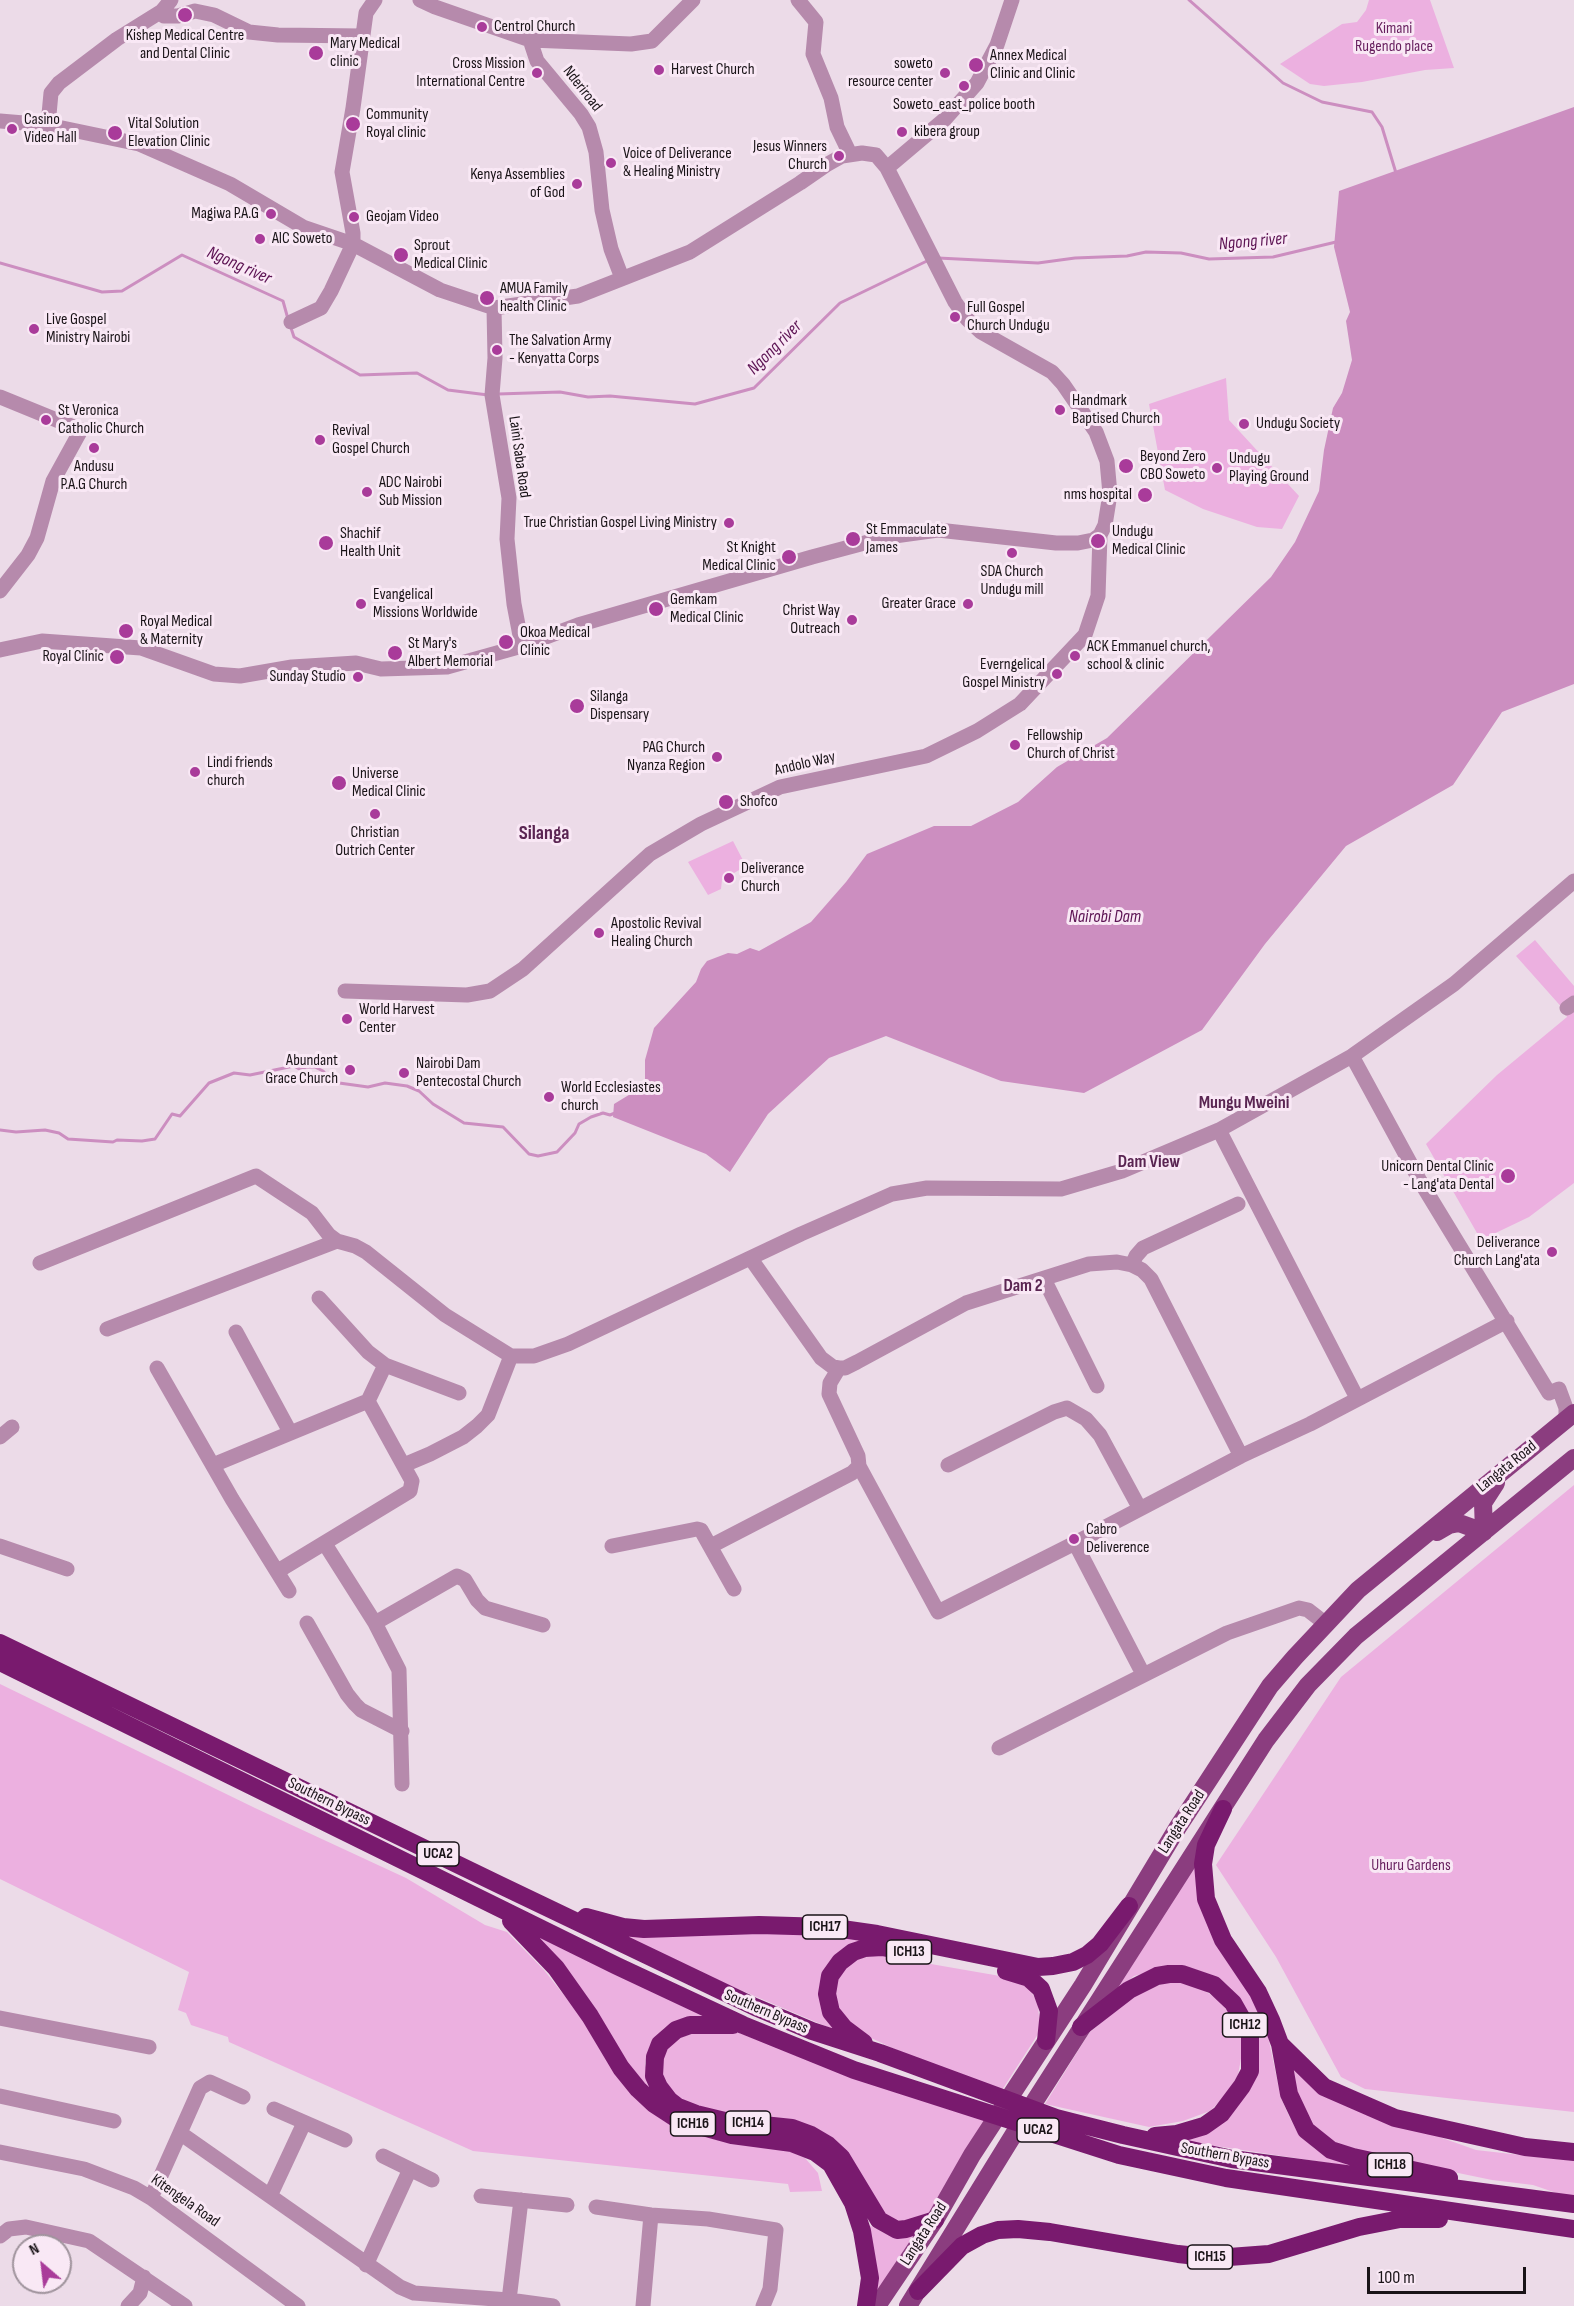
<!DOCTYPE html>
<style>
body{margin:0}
#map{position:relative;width:1574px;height:2306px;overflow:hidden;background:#ecdbe8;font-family:"Sofia Sans Condensed",sans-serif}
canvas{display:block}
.north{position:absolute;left:12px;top:2234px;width:60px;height:60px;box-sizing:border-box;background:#f9e8f5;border:2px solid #9f939c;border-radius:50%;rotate:332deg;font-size:16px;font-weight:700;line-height:24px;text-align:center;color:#191317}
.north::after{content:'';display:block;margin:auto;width:21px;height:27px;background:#a93b9a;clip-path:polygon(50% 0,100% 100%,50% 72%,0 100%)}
.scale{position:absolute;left:1367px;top:2267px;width:159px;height:27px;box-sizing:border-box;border:3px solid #191317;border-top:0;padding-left:8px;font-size:18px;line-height:21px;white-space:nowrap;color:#191317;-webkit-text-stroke:4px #f9e8f5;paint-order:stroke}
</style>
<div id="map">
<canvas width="1574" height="2306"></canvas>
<div class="north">N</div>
<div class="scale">100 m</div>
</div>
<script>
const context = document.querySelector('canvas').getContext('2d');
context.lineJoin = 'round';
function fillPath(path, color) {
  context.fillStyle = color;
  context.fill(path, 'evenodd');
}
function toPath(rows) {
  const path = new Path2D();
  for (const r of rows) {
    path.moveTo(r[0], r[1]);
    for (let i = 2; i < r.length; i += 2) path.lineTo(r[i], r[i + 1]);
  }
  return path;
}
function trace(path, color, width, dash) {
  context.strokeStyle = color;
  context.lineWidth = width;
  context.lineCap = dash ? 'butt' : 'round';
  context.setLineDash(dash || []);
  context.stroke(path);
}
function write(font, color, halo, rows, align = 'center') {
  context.font = font + ' "Sofia Sans Condensed",sans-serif';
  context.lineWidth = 6;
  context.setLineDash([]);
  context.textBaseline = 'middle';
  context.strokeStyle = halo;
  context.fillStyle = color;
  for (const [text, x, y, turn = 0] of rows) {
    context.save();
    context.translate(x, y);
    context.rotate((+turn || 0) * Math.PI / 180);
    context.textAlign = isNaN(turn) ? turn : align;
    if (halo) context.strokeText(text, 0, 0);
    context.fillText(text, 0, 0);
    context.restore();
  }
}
const green = toPath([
 [1369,0,1430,0,1454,68,1425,70,1362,82,1324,86,1310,84,1280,64,1342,24,1357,22,1366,10],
 [1226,378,1229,420,1299,496,1282,529,1257,527,1203,509,1165,490,1149,404],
 [733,841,746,866,722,880,721,889,708,895,688,862],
 [1535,940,1574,986,1574,1183,1529,1217,1481,1240,1426,1144,1497,1075,1567,1017,1565,1011,1516,956],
 [1574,1485,1574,2112,1365,2089,1341,2077,1276,1957,1216,1865,1341,1677],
 [0,1684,255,1808,406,1878,485,1925,507,1932,544,1970,660,2116,684,2131,713,2139,787,2150,805,2158,818,2173,822,2191,790,2192,788,2184,473,2151,229,2042,228,2037,191,2025,186,2013,178,2010,189,1972,0,1879],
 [1199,1852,1197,1867,1265,2022,1281,2098,1289,2116,1298,2133,1315,2149,1355,2167,1176,2140,1246,2092,1240,2001,1227,1985,1196,1970,1165,1968,1134,1976,1102,2003],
 [519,1922,720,2021,686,2020,664,2028,650,2045,645,2064,650,2080,665,2104,639,2078],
 [790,1931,864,1940,827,1968,844,2034,672,1961,623,1938,641,1933],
 [879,1955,1000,1976,1028,1986,1038,2004,1040,2031,1002,2090,907,2055,867,2036,843,2016,835,1998,835,1989,840,1973,856,1959],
 [1172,1981,1196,1985,1217,1999,1233,2017,1241,2035,1242,2053,1238,2075,1226,2095,1210,2111,1183,2121,1149,2127,1045,2104,1089,2033,1135,1993],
 [707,2029,740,2033,987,2121,933,2211,897,2224,884,2215,854,2166,675,2097,663,2080,660,2059,670,2041],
 [1291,2061,1431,2134,1476,2150,1574,2161,1574,2199,1533,2185,1492,2180,1357,2152,1326,2140,1311,2127,1292,2078],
 [869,2225,888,2235,920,2230,872,2306]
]);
const water = toPath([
 [1574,107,1574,684,1502,712,1453,785,1346,846,1265,944,1202,1030,1084,1093,1001,1081,886,1036,829,1058,768,1114,730,1172,706,1154,613,1117,614,1104,637,1090,645,1082,645,1060,654,1028,696,982,701,969,707,961,728,953,737,954,750,948,759,951,811,922,846,882,867,854,934,826,971,826,1018,802,1057,767,1107,738,1271,577,1295,542,1319,491,1324,450,1333,408,1342,393,1352,360,1346,321,1350,312,1334,247,1339,191]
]);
const stream = toPath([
 [1189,0,1283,83,1322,102,1372,112,1382,127,1396,173],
 [938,258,1038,263,1075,258,1127,256,1146,252,1181,253,1209,259,1273,257,1336,242],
 [0,263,102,292,122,291,182,255,283,301,288,319],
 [291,328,294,337,360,375,417,373,448,390,488,395],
 [498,394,560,392,588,397,610,396,695,404,754,388,840,303,929,260],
 [0,1130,16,1132,45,1130,59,1133,68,1139,113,1142,117,1140,142,1141,155,1139,172,1114,180,1116,209,1083,234,1073,250,1075,294,1066,301,1070,306,1067,315,1067,323,1071,332,1082,368,1087,385,1083,407,1086,419,1091,433,1104,464,1123,503,1127,529,1154,538,1156,557,1152,575,1133,579,1124,591,1117,603,1113,610,1115,615,1113]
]);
const minor = toPath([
 [420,0,435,7,530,40,537,61,581,114,589,127,596,152,602,210,611,249,622,278],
 [798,0,816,22,813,54,831,98,837,127,850,154],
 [162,11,164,16,178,16,195,11,214,15,249,32,278,35,362,36],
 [530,40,631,44,652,41,693,0],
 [0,121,48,125,139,144,230,184,303,227,353,244,440,290,494,308,578,296,690,252,800,183,826,165,842,156,862,153,876,155,887,168],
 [48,125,51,93,59,83,117,39,162,11,171,0],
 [494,308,495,358,492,395,509,498,507,539,514,604,522,646],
 [291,322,321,308,331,291,353,244,353,233,342,172,353,108,366,13,375,0],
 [0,397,81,430,53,481,37,538,28,555,0,591],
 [0,650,42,641,141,648,214,674,240,676,292,667,356,663,381,669,447,667,522,646,578,625,812,557,887,537,938,530,1056,543,1078,543,1093,540,1100,535,1105,525,1110,494,1107,461,1096,432,1063,384,1052,372,981,332,967,319,955,302,887,168,945,119,977,83,997,45,1012,0],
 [345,991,467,995,490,991,523,969,650,854,701,824,780,787,926,756,977,731,1020,704,1085,635,1098,596,1100,535],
 [1567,1008,1574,1003],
 [1352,1056,1420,1181,1549,1393],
 [1219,1130,1357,1398],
 [751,1259,821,1358,833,1367,839,1368,845,1368,857,1362,966,1303,1089,1264,1117,1262,1132,1265,1142,1270,1151,1279,1241,1456],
 [40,1263,256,1176,312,1213,329,1235,337,1241,355,1246,366,1252,445,1315,511,1356,534,1356,568,1344,801,1234,892,1194,927,1188,1061,1189,1122,1171,1219,1130,1352,1056,1454,984,1574,881],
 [1132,1265,1136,1256,1143,1248,1238,1204],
 [1044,1279,1097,1386],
 [319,1298,368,1352,385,1365,459,1393],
 [107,1329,337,1241],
 [236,1332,290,1432],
 [157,1368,232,1499,289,1591],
 [1549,1393,1559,1389,1566,1408,1566,1420],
 [368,1401,385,1365],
 [0,1437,12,1427],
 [213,1465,368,1401,412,1481,410,1491,278,1571],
 [404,1465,430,1454,463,1437,477,1426,488,1415,511,1356],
 [948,1465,1054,1412,1067,1408,1086,1419,1100,1435,1140,1509],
 [859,1466,938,1612,1075,1543,1241,1456,1310,1424,1507,1321],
 [1075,1543,1143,1674],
 [325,1544,375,1623,399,1670,402,1784],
 [0,1546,67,1569],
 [612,1546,697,1529,701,1530,734,1589],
 [711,1546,852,1473,859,1466,858,1456,829,1394,830,1383,839,1368],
 [307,1623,347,1694,355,1704,361,1710,402,1731],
 [375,1623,457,1576,465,1580,477,1600,485,1608,543,1625],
 [999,1748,1227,1633,1299,1608,1308,1610,1326,1624],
 [0,2018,149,2047],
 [0,2096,114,2121],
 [274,2109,345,2140],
 [180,2133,400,2287,414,2293,509,2300,553,2306],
 [0,2152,84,2169,134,2188,151,2198,298,2306],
 [383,2156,432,2180],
 [270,2196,304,2123],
 [481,2196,567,2205],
 [151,2198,200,2088,210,2082,243,2097],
 [596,2207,651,2215,708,2219,776,2230,770,2289,763,2306],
 [0,2236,9,2229,26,2227,89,2241,185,2306],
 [366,2265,410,2169],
 [509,2300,521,2200],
 [128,2306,140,2293,144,2277],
 [643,2306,651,2215]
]);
const major = toPath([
 [1437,1532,1449,1525,1459,1523,1484,1532,1483,1503,1496,1483],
 [877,2306,935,2220,972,2155,1083,1985,1178,1827,1270,1686,1295,1657,1358,1590,1574,1413],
 [908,2306,1022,2121,1266,1740,1308,1685,1356,1636,1574,1458]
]);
const highway = toPath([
 [0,1643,500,1885,755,2007,812,2031,880,2053,1056,2118,1123,2135,1232,2159,1574,2204],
 [0,1662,617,1966,743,2025,854,2070,1119,2155,1226,2178,1574,2229],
 [1223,1809,1206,1845,1203,1864,1206,1899,1223,1940,1258,1992,1271,2020,1280,2044,1289,2094,1306,2130,1331,2150,1353,2157,1449,2178],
 [586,1917,623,1927,644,1929,759,1925,828,1927,877,1934,1038,1967,1053,1966,1073,1962,1087,1955,1100,1944,1129,1906],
 [511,1921,556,1968,590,2016,621,2068,638,2089,654,2104,677,2119,703,2127,732,2135,792,2143,815,2152,831,2164,853,2203,862,2231,870,2278,866,2306],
 [1006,1971,1029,1978,1041,1989,1049,2011,1046,2041],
 [733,2025,690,2025,676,2030,660,2044,655,2057,654,2076,659,2087,669,2100,678,2107,696,2114,725,2121,792,2128,811,2135,828,2145,841,2157,879,2220,897,2230,906,2229,935,2220],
 [1081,2027,1129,1990,1157,1976,1169,1974,1182,1974,1214,1985,1233,2003,1250,2033,1250,2071,1242,2086,1221,2114,1204,2126,1177,2134,1155,2136],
 [864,2043,844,2028,831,2012,827,1994,830,1976,840,1962,853,1952,865,1948,882,1947,903,1951],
 [1280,2044,1324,2087,1395,2118,1525,2147,1574,2152],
 [918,2291,962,2246,982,2235,998,2230,1018,2229,1050,2232,1178,2254,1216,2258,1269,2254,1359,2227,1400,2219,1439,2219]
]);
const markers = [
 [185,15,8,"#a93b9a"],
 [482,27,6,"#a93b9a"],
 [316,53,8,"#a93b9a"],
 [976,65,8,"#a93b9a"],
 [659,70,6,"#a93b9a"],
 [537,73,6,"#a93b9a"],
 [945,73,6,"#a93b9a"],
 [964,86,6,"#a93b9a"],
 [353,124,8,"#a93b9a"],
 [12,129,6,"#a93b9a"],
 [902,132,6,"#a93b9a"],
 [115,133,8,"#a93b9a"],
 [839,156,6,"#a93b9a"],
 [611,163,6,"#a93b9a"],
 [577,184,6,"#a93b9a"],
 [271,214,6,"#a93b9a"],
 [354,217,6,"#a93b9a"],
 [260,239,6,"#a93b9a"],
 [401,255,8,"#a93b9a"],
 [487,298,8,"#a93b9a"],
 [955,317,6,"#a93b9a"],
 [34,329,6,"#a93b9a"],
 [497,350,6,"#a93b9a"],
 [1060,410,6,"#a93b9a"],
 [46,420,6,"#a93b9a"],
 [1244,424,6,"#a93b9a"],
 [320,440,6,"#a93b9a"],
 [94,448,6,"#a93b9a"],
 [1126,466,8,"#a93b9a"],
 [1217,468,6,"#a93b9a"],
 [367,492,6,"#a93b9a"],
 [1145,495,8,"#a93b9a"],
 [729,523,6,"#a93b9a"],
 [853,539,8,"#a93b9a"],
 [1098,541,8,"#a93b9a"],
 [326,543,8,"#a93b9a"],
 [1012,553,6,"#a93b9a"],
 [789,557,8,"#a93b9a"],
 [361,604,6,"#a93b9a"],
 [968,604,6,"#a93b9a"],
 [656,609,8,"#a93b9a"],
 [852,620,6,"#a93b9a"],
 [126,631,8,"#a93b9a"],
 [506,642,8,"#a93b9a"],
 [395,653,8,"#a93b9a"],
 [1075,656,6,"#a93b9a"],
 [117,657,8,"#a93b9a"],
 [1057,674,6,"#a93b9a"],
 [358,677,6,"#a93b9a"],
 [577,706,8,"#a93b9a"],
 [1015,745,6,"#a93b9a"],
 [717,757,6,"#a93b9a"],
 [195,772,6,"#a93b9a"],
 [339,783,8,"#a93b9a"],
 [726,802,8,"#a93b9a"],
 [375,814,6,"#a93b9a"],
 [729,878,6,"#a93b9a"],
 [599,933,6,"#a93b9a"],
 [347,1019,6,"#a93b9a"],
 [350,1070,6,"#a93b9a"],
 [404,1073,6,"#a93b9a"],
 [549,1097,6,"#a93b9a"],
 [1508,1176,8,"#a93b9a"],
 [1552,1252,6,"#a93b9a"],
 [1074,1539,6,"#a93b9a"]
];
const shields = [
 [438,1854,42],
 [825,1927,45],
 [909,1952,45],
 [1245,2025,45],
 [748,2123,45],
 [693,2124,45],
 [1038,2130,42],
 [1390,2165,45],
 [1210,2257,45]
];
const shieldNames = [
 ["UCA2",438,1854],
 ["ICH17",825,1927],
 ["ICH13",909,1952],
 ["ICH12",1245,2025],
 ["ICH14",748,2123],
 ["ICH16",693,2124],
 ["UCA2",1038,2130],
 ["ICH18",1390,2165],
 ["ICH15",1210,2257]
];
const poiNames = [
 ["Centrol Church",494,27],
 ["Kishep Medical Centre",185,36,"center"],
 ["and Dental Clinic",185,54,"center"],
 ["Mary Medical",330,44],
 ["clinic",330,62],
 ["Annex Medical",990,56],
 ["Clinic and Clinic",990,74],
 ["Cross Mission",525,64,"right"],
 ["International Centre",525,82,"right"],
 ["soweto",933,64,"right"],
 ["resource center",933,82,"right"],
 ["Harvest Church",671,70],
 ["Soweto_east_police booth",964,105,"center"],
 ["Community",366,115],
 ["Royal clinic",366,133],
 ["Casino",24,120],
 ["Video Hall",24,138],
 ["Vital Solution",128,124],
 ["Elevation Clinic",128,142],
 ["kibera group",914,132],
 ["Jesus Winners",827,147,"right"],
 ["Church",827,165,"right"],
 ["Voice of Deliverance",623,154],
 ["& Healing Ministry",623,172],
 ["Kenya Assemblies",565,175,"right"],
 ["of God",565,193,"right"],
 ["Magiwa P.A.G",259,214,"right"],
 ["Geojam Video",366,217],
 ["AIC Soweto",272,239],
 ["Sprout",414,246],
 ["Medical Clinic",414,264],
 ["AMUA Family",500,289],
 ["health Clinic",500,307],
 ["Full Gospel",967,308],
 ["Church Undugu",967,326],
 ["Live Gospel",46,320],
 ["Ministry Nairobi",46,338],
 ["The Salvation Army",509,341],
 ["- Kenyatta Corps",509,359],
 ["Handmark",1072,401],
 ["Baptised Church",1072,419],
 ["St Veronica",58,411],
 ["Catholic Church",58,429],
 ["Undugu Society",1256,424],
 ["Revival",332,431],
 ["Gospel Church",332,449],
 ["Beyond Zero",1140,457],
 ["CBO Soweto",1140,475],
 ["Undugu",1229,459],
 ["Playing Ground",1229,477],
 ["Andusu",94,467,"center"],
 ["P.A.G Church",94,485,"center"],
 ["ADC Nairobi",379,483],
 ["Sub Mission",379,501],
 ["nms hospital",1132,495,"right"],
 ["True Christian Gospel Living Ministry",717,523,"right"],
 ["St Emmaculate",866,530],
 ["James",866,548],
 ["Undugu",1112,532],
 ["Medical Clinic",1112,550],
 ["Shachif",340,534],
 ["Health Unit",340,552],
 ["St Knight",776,548,"right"],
 ["Medical Clinic",776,566,"right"],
 ["SDA Church",1012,572,"center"],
 ["Undugu mill",1012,590,"center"],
 ["Evangelical",373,595],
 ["Missions Worldwide",373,613],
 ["Gemkam",670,600],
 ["Medical Clinic",670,618],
 ["Greater Grace",956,604,"right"],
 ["Christ Way",840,611,"right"],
 ["Outreach",840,629,"right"],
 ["Royal Medical",140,622],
 ["& Maternity",140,640],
 ["Okoa Medical",520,633],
 ["Clinic",520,651],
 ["St Mary's",408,644],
 ["Albert Memorial",408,662],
 ["ACK Emmanuel church,",1087,647],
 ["school & clinic",1087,665],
 ["Royal Clinic",104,657,"right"],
 ["Everngelical",1045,665,"right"],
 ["Gospel Ministry",1045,683,"right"],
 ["Sunday Studio",346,677,"right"],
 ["Silanga",590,697],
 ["Dispensary",590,715],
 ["Fellowship",1027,736],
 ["Church of Christ",1027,754],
 ["PAG Church",705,748,"right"],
 ["Nyanza Region",705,766,"right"],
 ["Lindi friends",207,763],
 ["church",207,781],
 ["Universe",352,774],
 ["Medical Clinic",352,792],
 ["Shofco",740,802],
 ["Christian",375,833,"center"],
 ["Outrich Center",375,851,"center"],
 ["Deliverance",741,869],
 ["Church",741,887],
 ["Apostolic Revival",611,924],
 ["Healing Church",611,942],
 ["World Harvest",359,1010],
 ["Center",359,1028],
 ["Abundant",338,1061,"right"],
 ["Grace Church",338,1079,"right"],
 ["Nairobi Dam",416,1064],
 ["Pentecostal Church",416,1082],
 ["World Ecclesiastes",561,1088],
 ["church",561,1106],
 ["Unicorn Dental Clinic",1494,1167,"right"],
 ["- Lang'ata Dental",1494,1185,"right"],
 ["Deliverance",1540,1243,"right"],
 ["Church Lang'ata",1540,1261,"right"],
 ["Cabro",1086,1530],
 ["Deliverence",1086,1548]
];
const parkNames = [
 ["Kimani",1394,29],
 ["Rugendo place",1394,47],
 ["Uhuru Gardens",1411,1866]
];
const streetNames = [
 ["Nderiroad",582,89,52],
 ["Laini Saba Road",519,457,82],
 ["Andolo Way",805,764,-13],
 ["Langata Road",1507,1467,-39],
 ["Southern Bypass",329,1802,26],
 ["Langata Road",1182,1822,-57],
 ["Southern Bypass",766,2012,23],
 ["Southern Bypass",1225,2156,10],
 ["Kitengela Road",185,2201,35],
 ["Langata Road",924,2234,-57]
];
const waterNames = [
 ["Ngong river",1253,242,-5],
 ["Ngong river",239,266,24],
 ["Ngong river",775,348,-45],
 ["Nairobi Dam",1105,917]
];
const neighbourhoodNames = [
 ["Mungu Mweini",1244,1103],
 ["Dam View",1149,1162],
 ["Dam 2",1023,1286]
];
const quarterNames = [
 ["Silanga",544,834]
];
fillPath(green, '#ecb0e0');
fillPath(water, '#cc8ec0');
trace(stream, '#cc8ec0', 3);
trace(minor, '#b68aac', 15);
trace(major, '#8b3d7f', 18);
trace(highway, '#791a6e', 18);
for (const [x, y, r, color] of markers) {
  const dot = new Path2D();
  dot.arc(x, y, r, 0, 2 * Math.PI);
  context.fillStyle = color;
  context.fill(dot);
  trace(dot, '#f9e8f5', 2);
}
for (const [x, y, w] of shields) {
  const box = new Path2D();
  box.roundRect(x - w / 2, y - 12, w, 24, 4.5);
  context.fillStyle = '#f9e8f5';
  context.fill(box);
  trace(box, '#191317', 1.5);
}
write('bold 15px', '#191317', null, shieldNames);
write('16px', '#191317', '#f9e8f5', poiNames, 'left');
write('16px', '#671f5e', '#f9e8f5', parkNames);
write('16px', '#191317', '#f9e8f5', streetNames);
write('italic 18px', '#5c1353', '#f9e8f5', waterNames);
write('bold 18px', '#5a2552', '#f9e8f5', neighbourhoodNames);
write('bold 20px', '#5a2552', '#f9e8f5', quarterNames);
</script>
